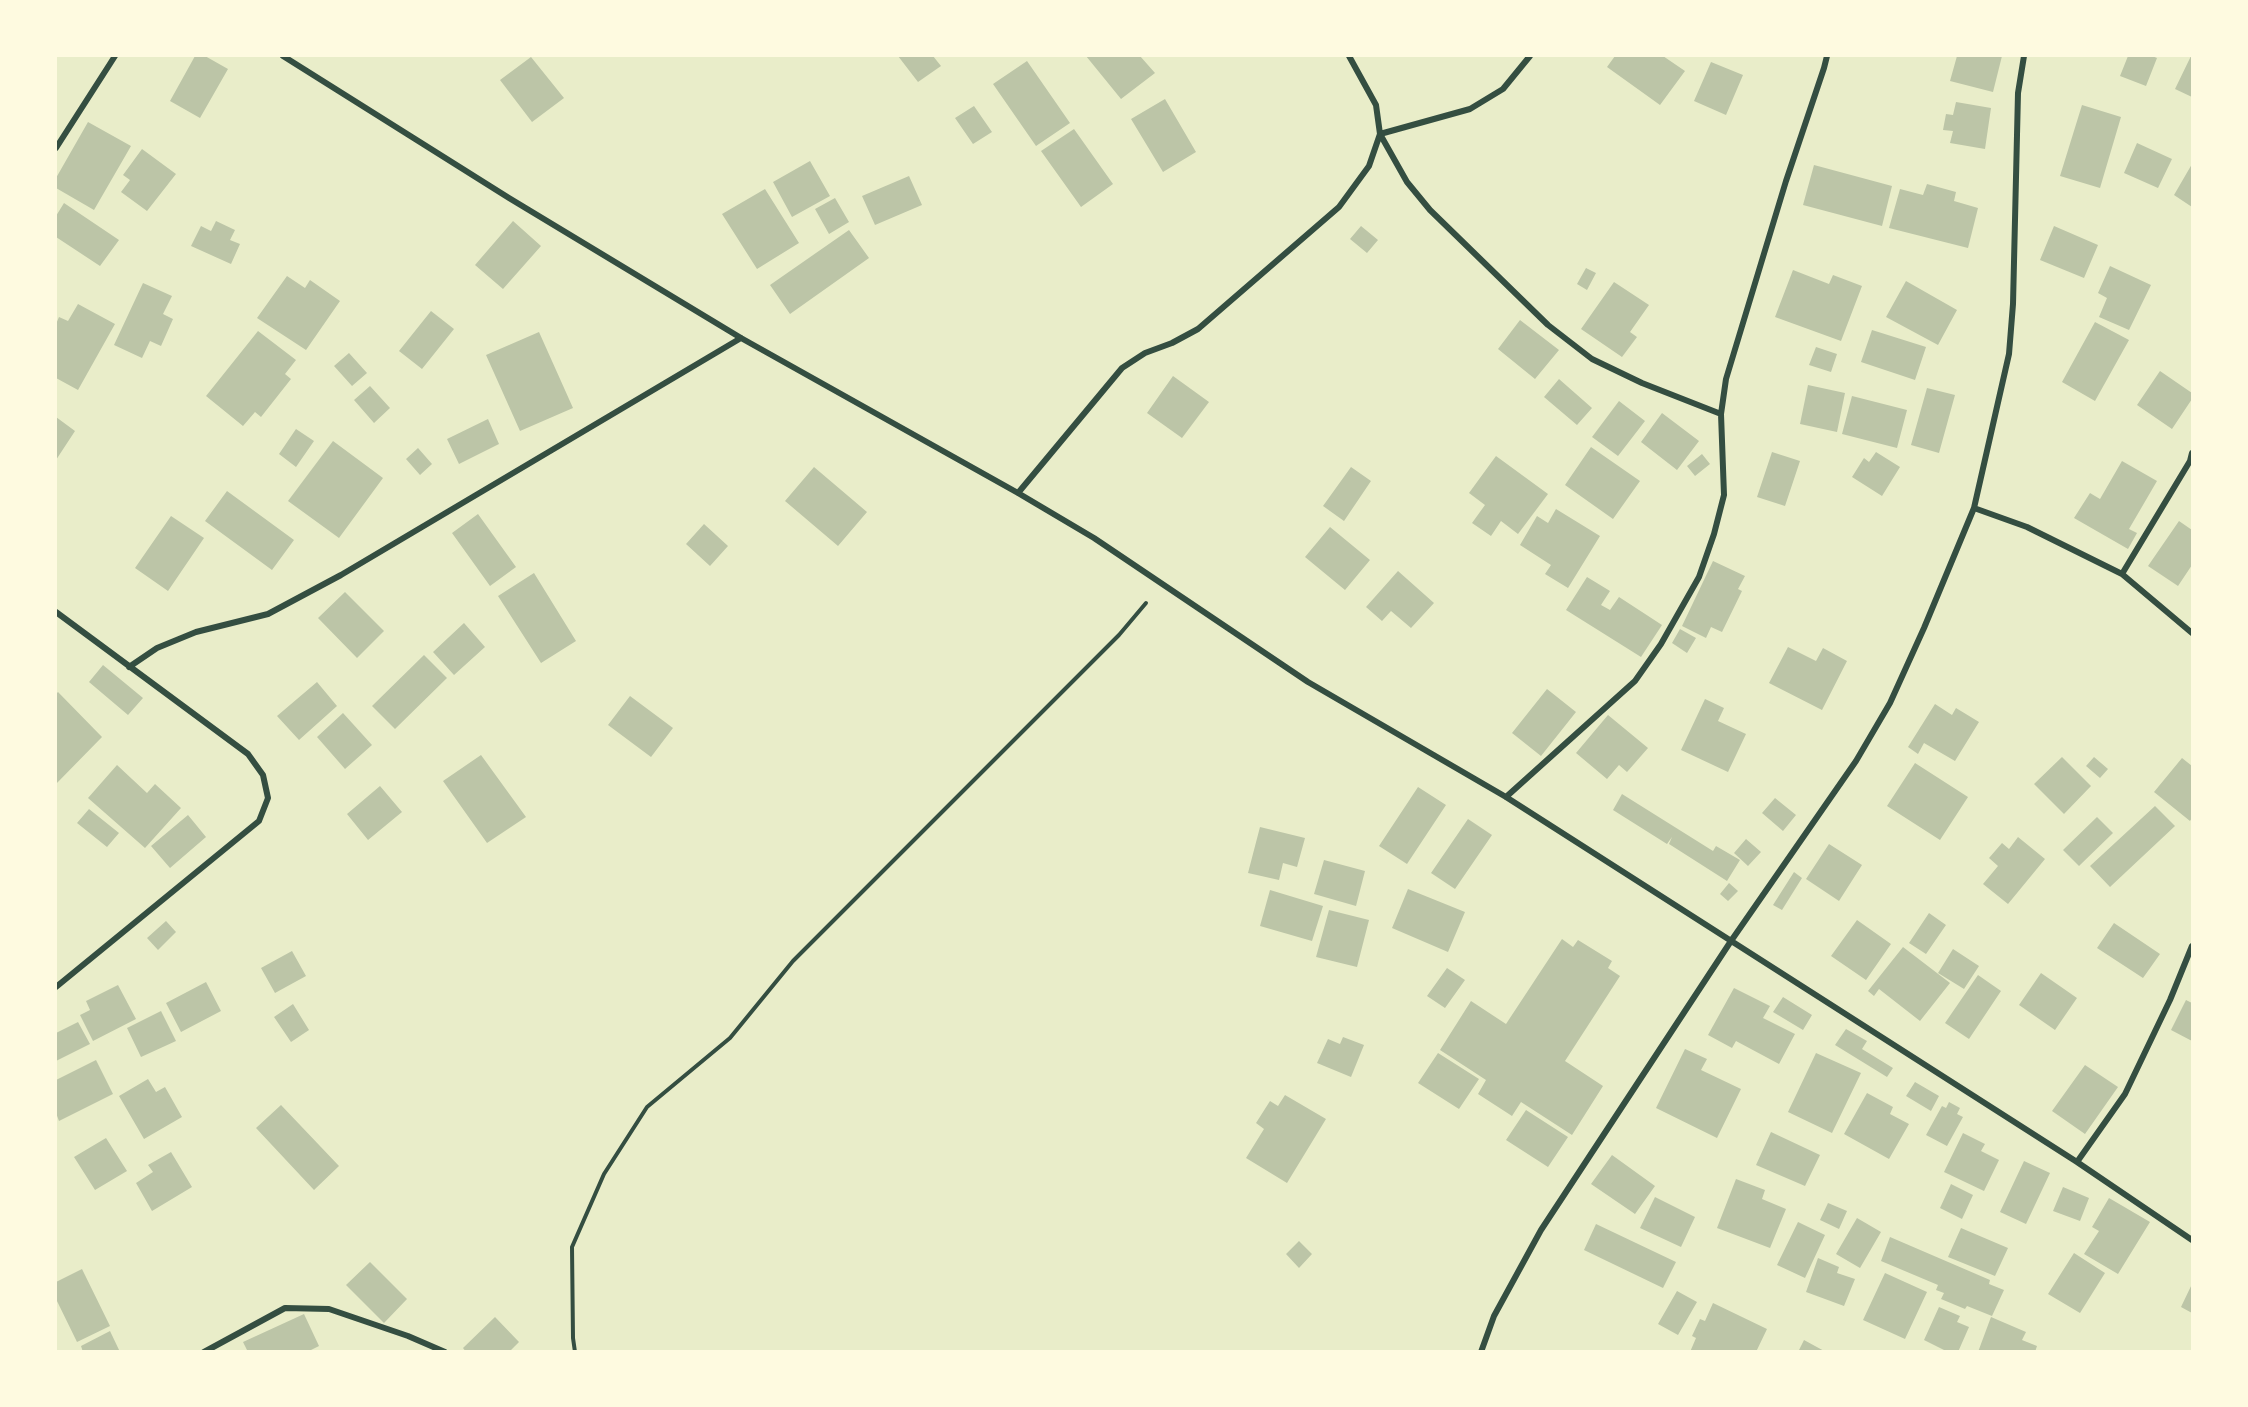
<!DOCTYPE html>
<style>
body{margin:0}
#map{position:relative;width:2248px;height:1407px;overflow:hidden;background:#e9edc9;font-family:Montserrat,sans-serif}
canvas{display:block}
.frame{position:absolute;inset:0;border:57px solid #fefae0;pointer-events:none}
</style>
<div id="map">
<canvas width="2248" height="1407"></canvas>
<div class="frame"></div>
</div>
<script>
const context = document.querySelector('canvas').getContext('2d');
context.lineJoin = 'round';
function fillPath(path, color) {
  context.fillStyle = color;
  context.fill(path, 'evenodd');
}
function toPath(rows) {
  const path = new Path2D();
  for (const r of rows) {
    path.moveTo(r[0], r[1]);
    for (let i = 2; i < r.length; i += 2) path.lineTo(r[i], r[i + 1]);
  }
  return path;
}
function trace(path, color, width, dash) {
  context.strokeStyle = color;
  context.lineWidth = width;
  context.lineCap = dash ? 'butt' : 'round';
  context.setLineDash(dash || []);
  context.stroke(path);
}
const building = toPath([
 [195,56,205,56,228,69,200,118,170,101],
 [898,56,933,56,941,66,918,82],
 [1086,56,1140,56,1155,73,1121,99],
 [1615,56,1663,56,1685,71,1660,105,1607,67],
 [1957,56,2002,56,1993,92,1950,81],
 [2128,56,2152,56,2157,58,2146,86,2120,76],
 [2191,56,2192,56,2192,97,2175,89],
 [531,57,564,98,532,122,500,80],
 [1027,61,1070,123,1036,146,993,84],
 [1711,62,1743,75,1726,115,1694,101],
 [1165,99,1196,152,1163,172,1131,119],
 [1956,102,1991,108,1985,149,1950,143,1953,131,1943,130,1946,114,1953,115],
 [2082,105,2121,117,2100,188,2060,176],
 [974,106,992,132,973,144,955,118],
 [88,122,131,146,94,210,56,188,56,178],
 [1074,129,1113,184,1081,207,1041,151],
 [2137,143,2172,159,2158,188,2124,173],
 [142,149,176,174,147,211,121,192,130,180,123,175],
 [810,161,830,196,792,217,773,182],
 [2192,164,2192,207,2174,195],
 [1814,165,1892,186,1882,226,1803,205],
 [909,176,922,205,875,225,862,196],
 [1927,184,1956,192,1954,201,1978,208,1968,248,1889,228,1900,189,1923,195],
 [765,189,799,243,757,269,722,214],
 [835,198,849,222,829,234,815,209],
 [64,203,119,240,100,266,56,237,56,216],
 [216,221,235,230,230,240,240,244,231,264,191,246,201,226,211,231],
 [513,221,541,246,503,289,475,265],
 [1361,226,1378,240,1367,253,1350,239],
 [2054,226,2098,245,2084,278,2040,260],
 [849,230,869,258,790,314,770,285],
 [2110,266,2151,285,2129,330,2099,317,2107,298,2098,293],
 [1586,268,1596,273,1587,290,1577,284],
 [1793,270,1829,284,1833,275,1862,286,1841,341,1775,317],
 [287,276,305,288,310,280,340,301,306,350,257,318],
 [1906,281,1957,310,1938,345,1886,317],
 [1614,282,1649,305,1630,332,1637,337,1622,357,1581,329],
 [143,283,172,296,163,314,173,319,161,346,150,341,142,358,114,345],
 [78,304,115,324,78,390,56,378,56,324,59,317,68,321],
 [431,311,454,329,422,369,399,351],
 [1520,320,1559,350,1535,379,1498,349],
 [2095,322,2129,340,2095,401,2062,382],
 [1872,330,1926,347,1915,380,1861,362],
 [258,331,296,360,285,374,291,379,261,417,255,412,243,426,206,396],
 [539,332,573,408,520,431,486,355],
 [1816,347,1837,354,1831,372,1809,365],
 [349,353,367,373,352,386,334,366],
 [2160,371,2192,393,2192,399,2172,429,2137,405],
 [1173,376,1209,402,1182,438,1147,413],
 [1559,379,1592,408,1577,425,1544,397],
 [1808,385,1845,393,1837,432,1800,424],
 [370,386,390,408,374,423,354,400],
 [1927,388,1955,395,1939,453,1911,445],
 [1852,396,1907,410,1897,448,1842,434],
 [1619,401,1645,421,1618,456,1592,437],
 [1662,413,1699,441,1677,470,1641,442],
 [56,417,75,431,56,460],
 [488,419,499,444,459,464,447,439],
 [296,429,314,441,296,467,279,454],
 [333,441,383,478,339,538,288,501],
 [1591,447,1640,481,1613,519,1565,485],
 [418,448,432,464,420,475,406,459],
 [1772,452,1800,461,1785,506,1757,497],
 [1876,452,1900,467,1882,496,1852,477,1864,458,1869,462],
 [1702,454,1710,464,1695,476,1687,466],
 [1496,456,1548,494,1518,534,1501,521,1491,536,1472,523,1485,505,1469,493],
 [2122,461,2157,481,2129,529,2137,533,2128,549,2074,518,2090,493,2100,499],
 [814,467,867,512,838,546,785,501],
 [1351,467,1371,481,1344,521,1323,506],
 [227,491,294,540,272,570,205,521],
 [1556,509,1600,536,1568,588,1545,574,1551,565,1520,545,1537,516,1548,523],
 [478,514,516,567,490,586,452,533],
 [171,516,204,538,168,591,135,568],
 [2179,521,2192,530,2192,565,2178,586,2148,566],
 [704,524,728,546,710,566,686,544],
 [1330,527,1370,560,1345,590,1305,557],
 [1713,561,1745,576,1738,589,1742,591,1722,632,1711,627,1706,638,1682,626],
 [1398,571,1434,603,1411,628,1391,611,1382,621,1366,607],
 [534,573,576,641,541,663,498,596],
 [1587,577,1610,591,1601,605,1610,610,1619,597,1662,625,1641,657,1566,610],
 [345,592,384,631,357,658,318,618],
 [464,623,485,647,454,675,433,652],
 [1680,629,1696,638,1687,653,1672,643],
 [1788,647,1816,661,1823,648,1847,661,1822,710,1769,683],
 [424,655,447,678,395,729,372,706],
 [103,665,143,698,128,715,89,682],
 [317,682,337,706,299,740,277,716],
 [1547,689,1576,712,1541,756,1512,733],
 [58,692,102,737,56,784,56,694],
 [630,696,673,728,651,757,608,725],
 [1705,699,1724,708,1718,721,1746,734,1728,772,1681,750],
 [1935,704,1952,715,1956,708,1979,722,1955,761,1924,743,1918,754,1908,747],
 [343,713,372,745,345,769,317,737],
 [1608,715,1648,748,1627,772,1619,765,1607,779,1576,753],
 [481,755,526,817,487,843,443,781],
 [2062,757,2091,786,2064,814,2034,784],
 [2094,757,2108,769,2100,778,2086,766],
 [2182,758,2192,766,2192,818,2190,821,2154,792],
 [1915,763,1968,797,1940,840,1887,806],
 [117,765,147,793,155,784,181,808,145,848,88,798],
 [380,786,402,812,368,840,347,814],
 [1418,787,1446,805,1407,864,1379,846],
 [1622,794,1713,851,1716,846,1740,860,1727,881,1669,844,1672,837,1667,844,1613,810],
 [1775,798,1796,815,1783,831,1762,813],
 [2155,806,2175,826,2110,887,2090,866],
 [89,809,119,833,107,847,77,823],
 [188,815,206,837,170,868,151,846],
 [2097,817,2113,833,2079,866,2063,850],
 [1468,819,1492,835,1455,889,1431,873],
 [1260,827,1305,838,1297,867,1283,863,1279,880,1248,873],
 [2018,837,2045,859,2008,904,1983,884,1998,866,1989,858,2002,843,2009,849],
 [1746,839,1761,852,1748,866,1734,853],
 [1829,844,1862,865,1839,901,1806,879],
 [1324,860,1365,871,1356,906,1314,894],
 [1794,872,1802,878,1782,910,1773,905],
 [1729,883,1738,891,1728,901,1720,894],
 [1408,889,1465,912,1448,952,1392,928],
 [1270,890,1323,906,1312,941,1260,926],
 [1329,910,1369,920,1357,967,1316,957],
 [1929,913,1946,925,1926,954,1909,943],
 [1857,920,1891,944,1866,980,1831,956],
 [166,921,176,932,158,950,147,938],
 [2114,923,2160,954,2143,978,2097,948],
 [1562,939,1573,947,1578,940,1612,961,1608,968,1620,976,1565,1061,1603,1086,1572,1135,1521,1102,1512,1116,1478,1094,1486,1080,1440,1050,1471,1001,1506,1024],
 [1903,947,1950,983,1920,1021,1879,989,1874,996,1868,991],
 [1953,949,1979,966,1964,989,1938,973],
 [292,951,306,976,275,993,261,968],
 [1447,968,1465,980,1445,1008,1427,996],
 [2041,973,2077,998,2055,1030,2019,1005],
 [1978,975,2001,991,1969,1039,1945,1023],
 [206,982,221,1011,181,1032,166,1003],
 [118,985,136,1019,93,1041,80,1015,90,1010,86,1001],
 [1734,988,1770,1006,1763,1018,1795,1034,1779,1064,1736,1041,1732,1048,1708,1035],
 [1783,997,1812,1015,1803,1030,1773,1012],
 [2186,1000,2192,1003,2192,1041,2171,1030],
 [293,1004,309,1030,291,1042,274,1017],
 [161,1011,176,1041,141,1057,127,1028],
 [78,1022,90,1044,56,1061,56,1033],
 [1846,1029,1867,1041,1862,1049,1893,1068,1887,1077,1835,1045],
 [1343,1037,1364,1045,1351,1077,1317,1063,1328,1039,1340,1044],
 [1685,1049,1707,1059,1701,1070,1741,1089,1717,1138,1656,1108],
 [1438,1053,1479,1079,1459,1109,1418,1083],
 [1816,1053,1861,1073,1832,1133,1788,1112],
 [96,1060,113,1094,59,1121,56,1113,56,1080],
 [2085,1065,2118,1087,2085,1134,2052,1111],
 [148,1079,156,1092,165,1087,182,1117,144,1139,119,1096],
 [1915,1082,1939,1096,1931,1111,1906,1096],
 [1867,1093,1893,1107,1890,1114,1909,1124,1889,1159,1844,1134],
 [1285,1095,1326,1119,1287,1183,1246,1158,1264,1129,1256,1123,1270,1101,1278,1106],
 [1949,1102,1960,1108,1957,1114,1963,1117,1947,1146,1926,1135,1942,1106,1946,1108],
 [281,1105,339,1166,314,1190,256,1128],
 [1526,1110,1568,1137,1548,1167,1506,1140],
 [1771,1132,1820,1155,1805,1186,1756,1165],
 [1963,1133,1985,1144,1981,1151,1999,1160,1984,1191,1944,1172],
 [106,1138,127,1171,95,1190,74,1157],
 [171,1152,192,1187,152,1211,136,1183,153,1172,148,1165],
 [1612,1155,1655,1186,1635,1214,1591,1184],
 [2024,1161,2050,1173,2026,1224,2000,1212],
 [1736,1179,1765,1190,1762,1199,1786,1209,1770,1248,1717,1228],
 [1951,1184,1973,1195,1962,1219,1940,1208],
 [2063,1187,2089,1198,2080,1221,2053,1211],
 [1655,1197,1695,1217,1681,1247,1640,1228],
 [2109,1198,2150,1222,2118,1274,2084,1254,2099,1231,2092,1227],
 [1828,1203,1847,1211,1839,1229,1820,1220],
 [1857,1218,1881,1232,1860,1268,1836,1254],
 [1798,1222,1825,1235,1805,1278,1777,1265],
 [1596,1224,1676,1262,1663,1288,1584,1250],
 [1961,1228,2008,1248,1995,1276,1948,1257],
 [1890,1237,1990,1280,1989,1284,2004,1290,1992,1316,1967,1306,1965,1309,1941,1299,1944,1293,1936,1290,1938,1285,1881,1261],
 [1299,1241,1312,1254,1299,1268,1286,1254],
 [2074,1253,2105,1273,2080,1313,2048,1294],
 [1818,1258,1839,1267,1837,1273,1855,1279,1844,1306,1806,1292],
 [370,1262,407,1299,384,1323,346,1285],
 [82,1269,110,1326,77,1342,56,1299,56,1282],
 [1885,1273,1927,1292,1905,1339,1863,1320],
 [2192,1284,2192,1313,2181,1307],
 [1677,1291,1697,1302,1678,1335,1658,1324],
 [1713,1303,1767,1329,1756,1352,1690,1352,1696,1338,1692,1336,1700,1319,1705,1321],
 [1939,1307,1960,1316,1957,1322,1969,1327,1958,1352,1948,1352,1924,1340],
 [304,1314,319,1346,307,1352,248,1352,243,1342],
 [495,1317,519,1342,509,1352,466,1352,463,1348],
 [1991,1317,2026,1332,2022,1340,2037,1346,2035,1352,1978,1352],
 [110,1331,120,1352,83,1352,81,1346],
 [1804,1340,1826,1352,1798,1352]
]);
const path = toPath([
 [575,1352,573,1338,572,1247,604,1174,647,1107,730,1038,793,961,1119,635,1146,603]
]);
const minor = toPath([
 [283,56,509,198,741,338,1018,493,1094,538,1308,682,1506,797,2077,1162,2192,1240],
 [1530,56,1503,89,1470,109,1380,134,1407,182,1430,210,1548,325,1592,359,1642,383,1721,414],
 [56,148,115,56],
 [1018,493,1122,368,1145,353,1172,343,1198,329,1339,207,1369,166,1380,134,1376,105,1349,56],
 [1974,508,2027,527,2122,574,2192,633],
 [2122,574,2190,461,2192,453],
 [56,612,248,754,263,775,268,798,259,821,56,987],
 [129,667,157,648,196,632,268,614,341,575,741,338],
 [1506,797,1635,681,1661,644,1699,577,1714,534,1724,495,1721,414,1726,379,1786,181,1824,68,1827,56],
 [2077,1162,2125,1094,2170,1000,2192,946],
 [204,1352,285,1308,329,1309,408,1336,445,1352],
 [1481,1352,1494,1316,1541,1230,1731,941,1856,761,1890,703,1924,628,1974,508,2009,354,2013,304,2018,93,2024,56]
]);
fillPath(building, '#bcc5a7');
trace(path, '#344e41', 4);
trace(minor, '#344e41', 6);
</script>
